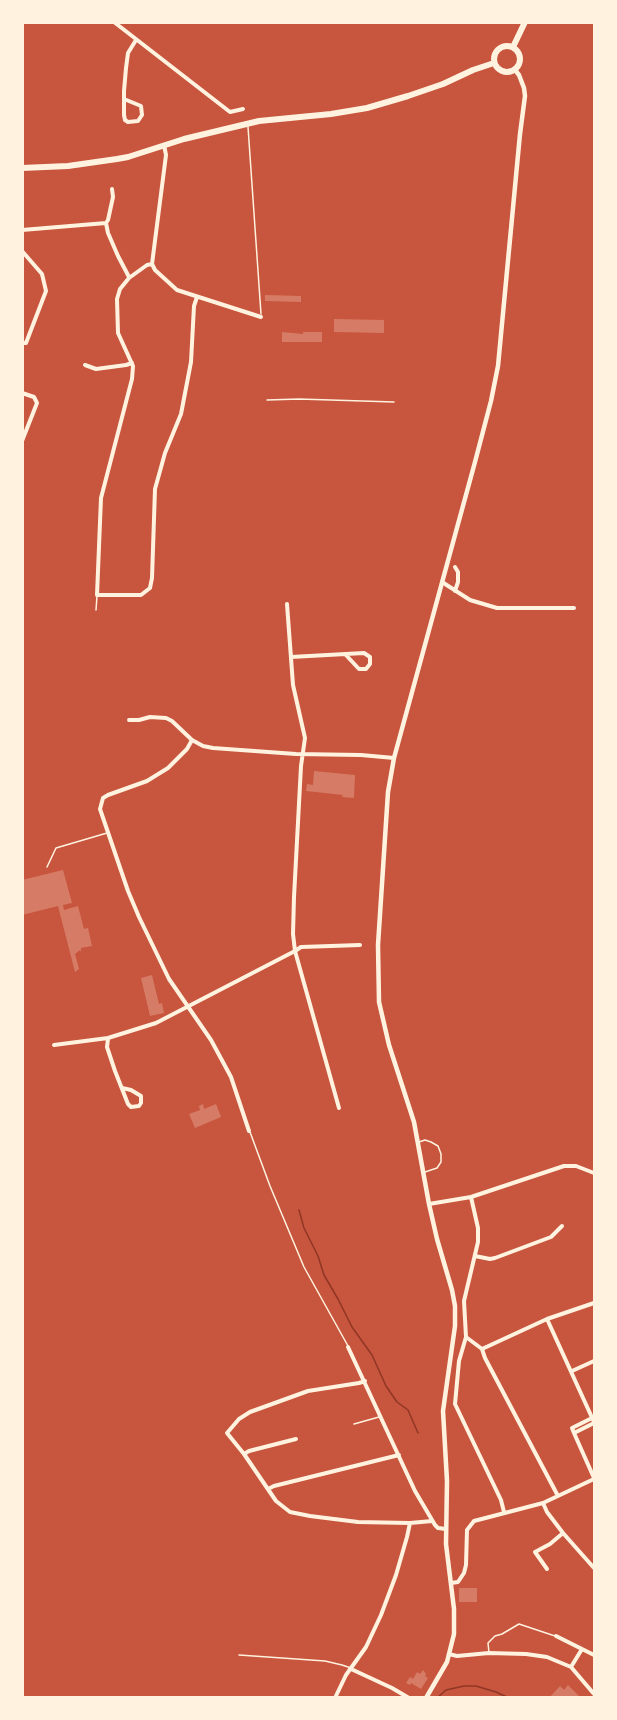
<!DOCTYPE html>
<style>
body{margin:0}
#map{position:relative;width:617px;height:1720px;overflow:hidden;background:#c8553d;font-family:Mulish,sans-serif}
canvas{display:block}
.frame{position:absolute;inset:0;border:24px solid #fff3e0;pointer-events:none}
</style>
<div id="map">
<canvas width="617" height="1720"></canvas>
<div class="frame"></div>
</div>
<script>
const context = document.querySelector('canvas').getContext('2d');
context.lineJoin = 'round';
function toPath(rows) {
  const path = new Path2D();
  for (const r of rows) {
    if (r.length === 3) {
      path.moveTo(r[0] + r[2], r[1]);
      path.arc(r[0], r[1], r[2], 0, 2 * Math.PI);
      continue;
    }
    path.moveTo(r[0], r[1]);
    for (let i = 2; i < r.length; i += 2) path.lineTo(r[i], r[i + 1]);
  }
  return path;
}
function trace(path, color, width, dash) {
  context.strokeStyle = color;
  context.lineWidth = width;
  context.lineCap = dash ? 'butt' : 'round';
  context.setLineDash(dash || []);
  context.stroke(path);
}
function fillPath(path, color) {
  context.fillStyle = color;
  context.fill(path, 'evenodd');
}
const stream = toPath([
 [299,1210,304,1228,318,1256,324,1275,338,1299,352,1327,372,1355,386,1386,397,1402,408,1410,418,1433],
 [437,1698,446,1690,464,1686,476,1686,496,1692,509,1698]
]);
const building = toPath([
 [265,295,301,296,301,302,265,301],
 [334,319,384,320,384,333,334,332],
 [282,332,303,334,303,332,322,332,322,342,282,342],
 [314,771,355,775,354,798,342,797,343,795,306,791,307,784,313,785],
 [63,870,72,903,63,905,64,910,78,906,84,929,88,928,92,946,81,948,81,952,80,950,75,954,79,969,75,972,58,906,22,915,22,880],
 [152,975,159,1004,162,1003,164,1013,150,1016,141,978],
 [203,1104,204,1109,216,1104,221,1117,195,1128,189,1114,200,1110,199,1106],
 [459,1588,477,1588,477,1602,459,1602],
 [423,1670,426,1674,425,1676,428,1678,421,1689,411,1683,410,1685,406,1683,410,1677,413,1679,417,1672,420,1674],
 [568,1685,579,1696,578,1698,549,1698,560,1686,564,1690]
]);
const service = toPath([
 [248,127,261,314],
 [267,400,299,399,394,402],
 [96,610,97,596],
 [47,867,56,848,107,833],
 [250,1132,270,1186,304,1267,348,1346],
 [419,1142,425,1140,431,1142,438,1146,441,1154,441,1162,437,1168,425,1172],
 [354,1424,379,1417],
 [489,1653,488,1643,495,1636,502,1634,519,1624,555,1636],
 [239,1655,325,1661,342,1665,351,1668]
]);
const minor = toPath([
 [114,22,230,112,243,109],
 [124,99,141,106,142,115,138,121,128,122,125,120,124,115,124,91,126,68,128,53,136,40],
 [164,145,166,155,152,264,155,270,177,290,261,317],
 [106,223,108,220,113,197,112,189],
 [22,230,106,223,108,233,118,256,129,277],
 [22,251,42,274,46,291,26,343,22,343],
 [152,264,147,265,129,278,120,289,117,299,118,333,133,366,132,379,101,498,97,595,141,595,150,588,152,578,155,489,165,453,181,414,191,362,194,306,197,297],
 [85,365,96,369,126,365,132,363],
 [22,393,34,397,37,403,22,441],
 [442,582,470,600,497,608,574,608],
 [455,591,458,582,458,572,455,567],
 [291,657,364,653,370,657,370,664,366,669,359,669,345,654],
 [129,720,139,720,150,717,166,718,172,721,192,740,203,746,213,748,296,754,361,755,394,758],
 [192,740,187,749,168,768,147,781,108,795,103,798,100,809,128,891,139,917,169,979,211,1040,231,1077,249,1131],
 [108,1039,107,1047,115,1071,128,1104,131,1107,139,1106,141,1103,141,1096,131,1090,122,1088],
 [54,1045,108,1038,156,1023,295,951,293,934,294,897,301,766,305,738,293,685,287,604],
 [339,1108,295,951,301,947,360,945],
 [471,1197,478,1228,478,1242,464,1301,466,1337,482,1349,485,1358,558,1496],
 [429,1204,471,1197,564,1166,576,1166,594,1173],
 [475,1256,490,1259,495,1258,551,1237,562,1226],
 [547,1319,594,1303],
 [466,1337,459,1361,455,1404,501,1500,504,1512],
 [348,1347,415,1491,435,1525,438,1528,446,1529],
 [482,1349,547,1319,594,1422],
 [572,1371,594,1361],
 [365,1381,359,1383,308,1391,250,1412,239,1419,227,1433,244,1454,276,1501,290,1512,310,1516,358,1522,410,1523,432,1521],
 [594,1423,574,1433,594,1478],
 [574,1433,572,1428,592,1418],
 [244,1454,249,1451,296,1439],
 [268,1489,274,1486,399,1455],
 [543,1503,547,1512,563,1533,594,1568],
 [547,1569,535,1552,550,1544,563,1533],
 [451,1583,458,1582,464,1573,466,1565,467,1530,474,1521,543,1503,594,1479],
 [556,1636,582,1649],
 [449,1654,457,1656,489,1653,526,1654,547,1657,571,1667,594,1694],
 [571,1667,582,1649,594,1655],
 [351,1669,392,1688,409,1698],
 [335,1698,346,1675,366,1647,381,1615,396,1575,407,1537,410,1523]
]);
const tertiary = toPath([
 [426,1698,447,1662,454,1634,454,1609,446,1544,447,1481,443,1411,455,1326,455,1306,452,1290,437,1239,429,1204,414,1122,389,1045,379,1002,378,945,388,792,394,758,475,462,491,401,498,366,520,134,525,96,524,88,519,75,515,70]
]);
const primary = toPath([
 [507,59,13],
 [513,47,525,22],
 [22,168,68,166,117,159,128,157,184,139,259,121,331,114,367,108,408,96,443,84,473,70,494,63]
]);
trace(stream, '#8f3625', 1.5);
fillPath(building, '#d67c66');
trace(service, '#fff3e0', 1.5);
trace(minor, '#fff3e0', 4);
trace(tertiary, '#fff3e0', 4.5);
trace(primary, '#fff3e0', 6);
</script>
